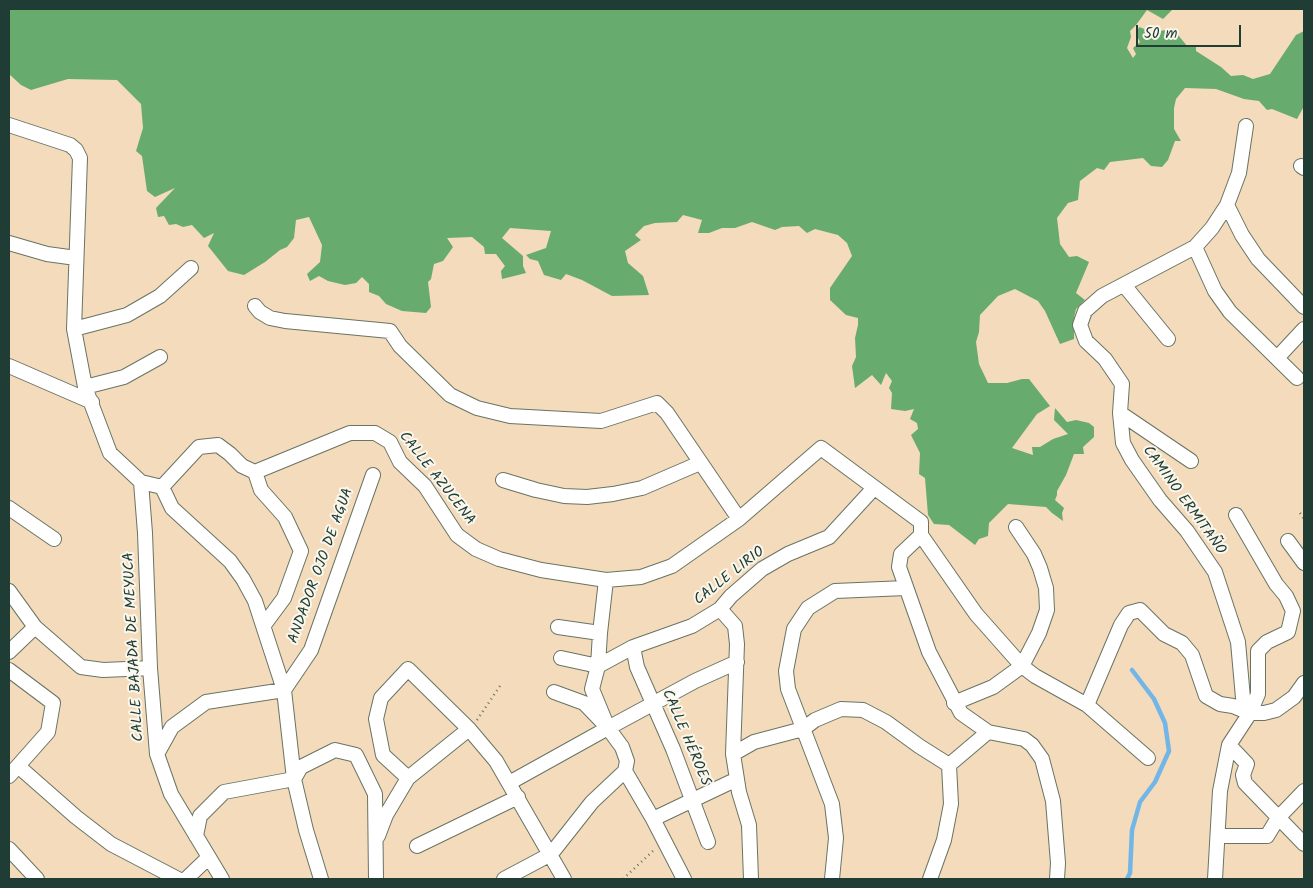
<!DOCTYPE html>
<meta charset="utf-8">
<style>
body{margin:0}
#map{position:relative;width:1313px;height:888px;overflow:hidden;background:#f3dbbb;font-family:Kalam,sans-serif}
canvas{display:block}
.frame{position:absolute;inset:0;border:10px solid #1f3d34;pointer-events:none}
.scale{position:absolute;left:1136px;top:25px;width:105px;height:22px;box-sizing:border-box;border:2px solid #1f3d34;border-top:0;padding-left:6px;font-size:15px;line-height:18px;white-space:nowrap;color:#1f3d34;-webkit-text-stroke:4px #fbf7ec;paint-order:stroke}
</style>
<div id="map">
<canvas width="1313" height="888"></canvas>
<div class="frame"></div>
<div class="scale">50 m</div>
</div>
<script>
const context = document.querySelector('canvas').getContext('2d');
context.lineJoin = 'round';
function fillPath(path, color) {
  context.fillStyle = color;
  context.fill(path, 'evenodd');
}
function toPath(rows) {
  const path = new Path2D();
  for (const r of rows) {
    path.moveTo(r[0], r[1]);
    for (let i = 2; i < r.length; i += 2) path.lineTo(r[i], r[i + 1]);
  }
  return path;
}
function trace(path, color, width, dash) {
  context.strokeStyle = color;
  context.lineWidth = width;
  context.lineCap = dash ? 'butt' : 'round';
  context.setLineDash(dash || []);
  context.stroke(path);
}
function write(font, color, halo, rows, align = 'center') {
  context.font = font + ' Kalam,sans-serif';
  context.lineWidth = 4;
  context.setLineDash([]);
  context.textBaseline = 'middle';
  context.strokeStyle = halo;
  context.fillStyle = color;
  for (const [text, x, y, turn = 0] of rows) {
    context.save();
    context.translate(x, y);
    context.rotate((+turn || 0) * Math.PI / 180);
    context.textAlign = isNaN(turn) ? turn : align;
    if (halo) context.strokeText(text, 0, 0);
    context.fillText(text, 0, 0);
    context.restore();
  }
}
const forest = toPath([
 [9,9,1173,9,1163,19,1147,10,1136,25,1130,31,1131,37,1127,48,1133,58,1136,54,1133,48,1140,42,1136,34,1139,27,1153,32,1173,29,1188,47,1196,46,1196,51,1221,67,1231,76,1243,75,1253,79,1270,74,1296,35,1304,31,1304,96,1303,108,1297,119,1272,109,1267,110,1259,101,1244,99,1216,89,1185,88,1176,99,1174,108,1174,129,1181,141,1175,141,1168,160,1162,167,1151,166,1143,158,1110,162,1104,170,1097,168,1080,181,1078,200,1068,203,1057,218,1060,244,1069,257,1077,256,1089,262,1076,293,1085,300,1076,309,1074,318,1074,339,1060,344,1045,311,1038,301,1015,289,998,296,980,315,979,332,976,342,979,364,988,383,1007,383,1022,379,1029,379,1050,406,1037,414,1012,448,1033,455,1032,447,1040,447,1053,439,1068,434,1054,420,1055,408,1067,422,1076,420,1089,423,1094,427,1094,437,1083,447,1084,454,1074,454,1066,475,1057,491,1057,495,1055,500,1064,508,1062,513,1063,521,1052,513,1046,507,1008,504,989,523,988,536,979,539,975,545,949,525,934,524,928,515,925,478,919,474,920,453,911,435,918,429,917,423,910,419,914,409,905,411,891,409,892,393,889,388,892,381,886,373,881,385,872,375,855,388,852,366,856,357,855,338,858,325,858,318,846,315,830,300,830,288,852,256,847,243,838,235,815,229,807,233,799,226,782,227,775,230,752,222,735,228,722,228,709,233,698,233,702,220,683,215,677,222,655,223,644,226,635,235,641,240,625,251,628,263,643,276,649,295,612,296,582,280,566,274,561,280,544,275,538,261,530,259,526,255,546,248,551,231,510,228,502,238,523,256,523,266,526,273,502,279,501,271,505,266,496,254,485,254,484,247,472,237,447,238,453,247,443,261,434,264,431,279,428,282,431,307,426,313,402,311,386,304,379,296,369,292,369,284,362,277,356,283,345,285,328,281,319,276,310,281,307,274,320,262,322,245,309,217,296,220,294,238,287,247,280,250,265,262,244,275,228,271,208,246,214,233,204,238,192,225,183,227,176,224,169,225,164,216,158,217,156,208,175,188,155,197,147,191,142,156,136,151,143,128,141,104,117,80,68,79,31,90,21,85,9,74]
]);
const stream = toPath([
 [1127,879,1130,873,1132,830,1140,802,1155,782,1169,751,1165,723,1154,699,1132,670]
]);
const path = toPath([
 [1300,513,1304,519],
 [477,720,500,686],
 [623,879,654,850]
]);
const minor = toPath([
 [9,125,70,145,76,150,80,158,74,329,85,387,110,453,141,482,162,487,172,508,230,561,243,579,255,601,284,690,294,779,306,830,321,879],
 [1246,126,1239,173,1227,205,1212,228,1195,247,1102,296,1085,311,1080,325,1086,341,1105,359,1122,384,1120,413,1123,443,1132,460,1160,500,1187,531,1215,572,1238,642,1243,698,1250,713],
 [1301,166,1304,168],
 [1227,205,1242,235,1258,259,1304,307],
 [9,243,47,254,76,258],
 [1195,247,1215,291,1230,312,1297,378],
 [1124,285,1168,339],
 [255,306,260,312,270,318,285,321,390,331,400,346,450,395,477,408,510,416,601,421,657,403,667,413,739,519],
 [74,329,127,315,160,296,191,268],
 [1277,358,1304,329],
 [9,366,92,402],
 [85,387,124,377,160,357],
 [1120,413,1191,461],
 [255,472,350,433,375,433,390,442,400,462,425,486,457,535,476,549,499,559,541,570,606,580,641,577,672,566,739,519,821,448,921,522,921,535,976,614,1022,666,1035,676,1087,705,1148,758],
 [503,480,536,490,564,496,587,497,613,494,642,488,700,463],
 [141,482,145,533,150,668,157,754,171,794,222,879],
 [162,487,199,447,218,445,230,454,242,466,255,472,261,490,285,517,301,551,284,598,264,625],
 [9,508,54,539],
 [921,535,901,554,899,567,929,652,961,713,988,732,1024,739,1032,745,1042,759,1053,801,1058,863,1057,879],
 [1288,541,1304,563],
 [9,591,35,627,81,667,103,670,150,668],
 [720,609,735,626,737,644,733,754,739,792,749,825,751,879],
 [558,627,600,633],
 [633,647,637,667,673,749,708,842],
 [9,652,35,627],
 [561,658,598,666,633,647,692,626,720,609,731,596,762,569,788,554,829,537,874,488],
 [9,670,53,703,48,732,9,776],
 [554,692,584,703,608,728,622,747,627,761,625,771,653,819,684,879],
 [954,703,993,687,1022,666,1039,633,1047,610,1046,588,1040,568,1034,554,1016,527],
 [1087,705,1121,625,1129,613,1140,610,1164,634,1182,643,1192,655,1206,696,1220,704,1233,706,1250,713,1264,713,1276,710,1294,697,1304,683],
 [608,728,695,681,737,662],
 [1229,745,1247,764,1243,775,1245,783,1304,844],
 [157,754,172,727,206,702,284,690,311,650,373,475],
 [733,754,754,742,803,729,815,720,841,709,863,710,886,722,919,746,949,765],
 [949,765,988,732],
 [18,766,76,817,111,844,178,879],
 [408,778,383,755,376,719,381,698,408,669,469,729,496,761,564,879],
 [509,783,608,728,592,689,598,666,600,633,606,580],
 [653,819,737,779],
 [196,836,200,816,224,792,294,779,301,767,335,750,356,755,375,794,376,879],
 [378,836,386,815,408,778,469,729],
 [1219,836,1267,836,1278,818,1304,791],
 [417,846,518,797],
 [9,849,37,879],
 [186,879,208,858],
 [504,879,551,854,592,802,625,771],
 [832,879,836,838,832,804,788,689,786,671,794,629,808,608,835,591,906,588],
 [930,879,944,840,951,804,949,765],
 [1215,879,1220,791,1229,745,1250,713,1258,694,1258,651,1267,642,1288,632,1293,611,1286,596,1276,584,1236,515]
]);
const streetNames = [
 ["CALLE AZUCENA",436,479,52],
 ["CAMINO ERMITAÑO",1183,501,54],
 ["ANDADOR OJO DE AGUA",322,566,-70],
 ["CALLE LIRIO",730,577,-38],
 ["CALLE BAJADA DE MEYUCA",135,647,-93],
 ["CALLE HÉROES",685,738,67]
];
fillPath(forest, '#68ab6f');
trace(stream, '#72b6e8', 4.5);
trace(minor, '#697463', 16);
trace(path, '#697463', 2.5, [1, 4]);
trace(minor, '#fff', 14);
write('15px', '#1f3d34', '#fbf7ec', streetNames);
</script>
